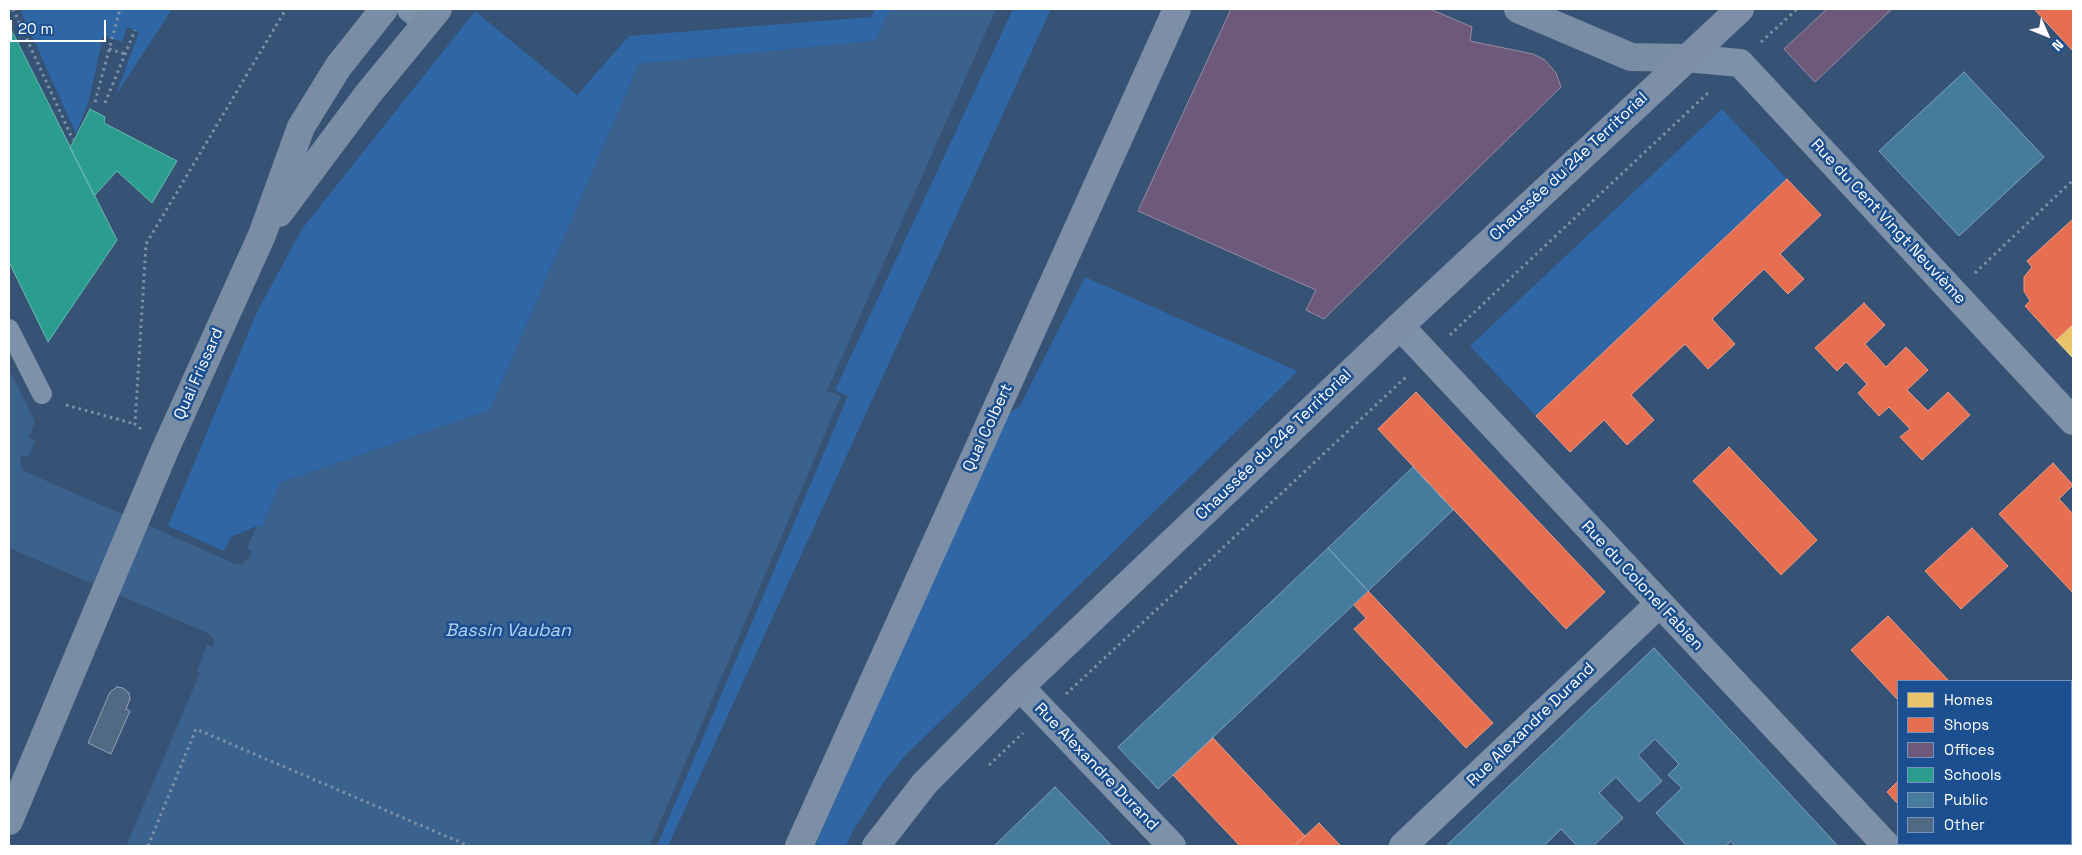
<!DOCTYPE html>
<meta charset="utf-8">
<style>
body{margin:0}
#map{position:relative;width:2082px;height:855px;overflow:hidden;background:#365274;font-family:"Space Grotesk",sans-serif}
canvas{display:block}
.frame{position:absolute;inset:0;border:10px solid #fff;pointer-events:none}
.legend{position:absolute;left:1897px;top:680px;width:175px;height:165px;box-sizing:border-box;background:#1b4f8f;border:1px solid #7695bc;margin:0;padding:6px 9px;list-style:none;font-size:15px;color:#fff}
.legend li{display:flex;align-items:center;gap:10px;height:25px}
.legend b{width:25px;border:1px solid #7695bc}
.north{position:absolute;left:2022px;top:10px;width:50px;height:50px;-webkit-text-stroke:4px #1b4f8f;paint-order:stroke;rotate:134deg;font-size:14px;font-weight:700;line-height:20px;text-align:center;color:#fff}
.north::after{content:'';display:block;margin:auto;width:18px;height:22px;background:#fff;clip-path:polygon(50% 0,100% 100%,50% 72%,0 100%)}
.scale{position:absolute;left:10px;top:20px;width:96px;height:22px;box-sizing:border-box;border:2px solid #fff;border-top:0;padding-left:6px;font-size:15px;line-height:18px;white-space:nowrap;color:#fff;-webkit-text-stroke:4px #1b4f8f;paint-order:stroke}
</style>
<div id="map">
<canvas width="2082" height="855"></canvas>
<div class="frame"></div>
<ul class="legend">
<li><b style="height:14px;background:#e9c46a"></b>Homes</li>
<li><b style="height:14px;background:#e76f51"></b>Shops</li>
<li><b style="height:14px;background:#6d597a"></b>Offices</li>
<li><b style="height:14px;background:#2a9d8f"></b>Schools</li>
<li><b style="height:14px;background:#457b9d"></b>Public</li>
<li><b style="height:14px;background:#526984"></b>Other</li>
</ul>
<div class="north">N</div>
<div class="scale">20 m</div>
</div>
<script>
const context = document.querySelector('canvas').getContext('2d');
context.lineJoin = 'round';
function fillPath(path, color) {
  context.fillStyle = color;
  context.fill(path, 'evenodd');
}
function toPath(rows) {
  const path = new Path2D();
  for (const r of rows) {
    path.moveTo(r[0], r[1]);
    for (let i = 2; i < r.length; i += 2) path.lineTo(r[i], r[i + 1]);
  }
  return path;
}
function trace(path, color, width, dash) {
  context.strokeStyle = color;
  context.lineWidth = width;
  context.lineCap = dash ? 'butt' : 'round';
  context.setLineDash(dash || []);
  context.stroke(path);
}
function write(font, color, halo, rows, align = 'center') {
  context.font = font + ' "Space Grotesk",sans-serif';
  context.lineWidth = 5;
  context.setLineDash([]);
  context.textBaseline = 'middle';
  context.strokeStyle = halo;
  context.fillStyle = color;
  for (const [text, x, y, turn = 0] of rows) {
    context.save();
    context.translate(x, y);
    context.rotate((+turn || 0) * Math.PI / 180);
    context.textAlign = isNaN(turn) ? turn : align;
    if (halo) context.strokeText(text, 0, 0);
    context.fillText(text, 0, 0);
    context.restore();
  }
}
const green = toPath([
 [20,9,172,9,116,95,139,32,127,27,122,42,103,36,89,100,76,134],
 [875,9,890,9,875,41,639,64,490,410,280,483,262,527,257,526,231,537,224,551,168,526,257,312,302,229,475,11,577,95,629,36,871,17],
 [1013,9,1051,9,668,846,657,846,848,396,835,390],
 [1722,109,1787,179,1536,416,1470,346],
 [1085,277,1298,371,905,756,886,779,854,829,846,846,815,846,1006,415,1020,406]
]);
const water = toPath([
 [890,9,996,9,827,391,841,396,650,846,126,846,200,673,197,671,207,645,213,647,214,640,208,633,9,548,9,369,35,421,29,437,35,441,29,456,21,455,20,464,24,471,236,564,243,564,252,554,252,551,247,548,257,526,262,527,280,483,490,410,639,64,875,41]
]);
const homes = toPath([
 [2073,324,2073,358,2056,340,2073,324]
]);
const shops = toPath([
 [2034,9,2073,9,2073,51,2034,9],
 [1787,179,1821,215,1780,254,1804,279,1788,294,1764,269,1712,319,1735,344,1708,369,1685,344,1631,395,1654,420,1627,445,1604,420,1570,452,1536,416,1787,179],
 [2073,219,2073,324,2056,340,2025,306,2030,301,2024,291,2024,277,2032,267,2027,261,2073,219],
 [1864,303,1885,325,1865,344,1886,367,1906,347,1928,370,1907,390,1928,411,1948,392,1970,415,1922,460,1900,437,1910,429,1889,407,1879,416,1858,393,1867,384,1846,362,1837,371,1815,348,1864,303],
 [1416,392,1605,592,1566,629,1378,429,1416,392],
 [1729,447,1817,540,1781,575,1693,481,1729,447],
 [2053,463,2073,485,2059,499,2073,514,2073,593,1999,514,2053,463],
 [1972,528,2008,566,1961,609,1925,571,1972,528],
 [1368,591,1493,723,1466,748,1354,629,1366,618,1353,604,1368,591],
 [1888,616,1949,681,1898,681,1898,700,1851,650,1888,616],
 [1213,738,1305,836,1294,846,1240,846,1173,775,1213,738],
 [1898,781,1898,804,1887,792,1898,781],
 [1319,823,1341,846,1294,846,1305,836,1319,823]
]);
const offices = toPath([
 [1231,9,1430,9,1472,27,1470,41,1533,54,1545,60,1556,73,1561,87,1324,319,1306,310,1316,290,1138,211,1231,9],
 [1827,9,1892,9,1815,82,1784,49,1827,9]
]);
const schools = toPath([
 [9,25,117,240,48,342,9,262,9,25],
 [90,109,105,117,104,123,177,161,152,203,117,171,94,196,70,148,90,109]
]);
const public = toPath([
 [1964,72,2044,157,1959,236,1879,151,1964,72],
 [1413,467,1453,510,1368,591,1328,548,1413,467],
 [1328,548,1368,591,1158,789,1118,747,1328,548],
 [1654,648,1838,846,1735,846,1731,841,1726,846,1687,846,1656,813,1682,788,1668,775,1679,764,1655,739,1638,755,1662,781,1639,802,1616,777,1599,793,1623,818,1593,846,1577,846,1561,829,1544,846,1446,846,1654,648],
 [2073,769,2073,834,2071,836,2071,771,2073,769],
 [1055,787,1112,846,994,846,1055,787],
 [2006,844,2061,844,2058,846,2008,846,2006,844]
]);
const building = toPath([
 [117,687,123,688,129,693,130,699,126,709,130,711,111,754,88,743,110,692,117,687]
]);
const path = toPath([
 [13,9,73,140],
 [1761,42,1797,9],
 [109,49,125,54],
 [95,102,120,9],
 [105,103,135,30],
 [1975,273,2073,180],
 [1450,335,1710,91],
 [66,405,135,424],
 [141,429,135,424,146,244,286,9],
 [1066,694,1406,377],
 [989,765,1023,733],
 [148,846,196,729,469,846]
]);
const lane = toPath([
 [9,329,42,394]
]);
const street = toPath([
 [411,9,427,22],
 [1686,58,1740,63,2073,421],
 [1400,326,1887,846],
 [1020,687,1172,846],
 [1403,846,1659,604]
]);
const secondary = toPath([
 [1518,9,1631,57,1686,58],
 [279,213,368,94,438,9],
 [9,821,164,452,262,235,301,127,338,67,384,9]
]);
const primary = toPath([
 [799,846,1177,9],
 [876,846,925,783,1020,687,1400,326,1740,9]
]);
const streetNames = [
 ["Chaussée du 24e Territorial",1569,167,-43],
 ["Rue du Cent Vingt Neuvième",1888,222,47],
 ["Quai Frissard",199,374,-66],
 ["Quai Colbert",988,428,-65],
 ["Chaussée du 24e Territorial",1274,445,-44],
 ["Rue du Colonel Fabien",1642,586,47],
 ["Rue Alexandre Durand",1531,725,-44],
 ["Rue Alexandre Durand",1096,767,46]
];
const waterNames = [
 ["Bassin Vauban",508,631]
];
fillPath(green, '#2f66a5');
fillPath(water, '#3b618d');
fillPath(homes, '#e9c46a');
trace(homes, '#f0d697', 1);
fillPath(shops, '#e76f51');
trace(shops, '#ee9a85', 1);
fillPath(offices, '#6d597a');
trace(offices, '#998ba2', 1);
fillPath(schools, '#2a9d8f');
trace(schools, '#6abab1', 1);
fillPath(public, '#457b9d');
trace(public, '#7da3ba', 1);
fillPath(building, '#526984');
trace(building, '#92a2b6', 1);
trace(path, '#7d92a8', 3, [2.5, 4]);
trace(lane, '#7d92a8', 20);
trace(street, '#7d92a8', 28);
trace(secondary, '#798da4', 28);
trace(primary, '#7d8ea7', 28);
write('16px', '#fff', '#1b4f8f', streetNames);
write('italic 18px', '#b5d3f5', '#1b4f8f', waterNames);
</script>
